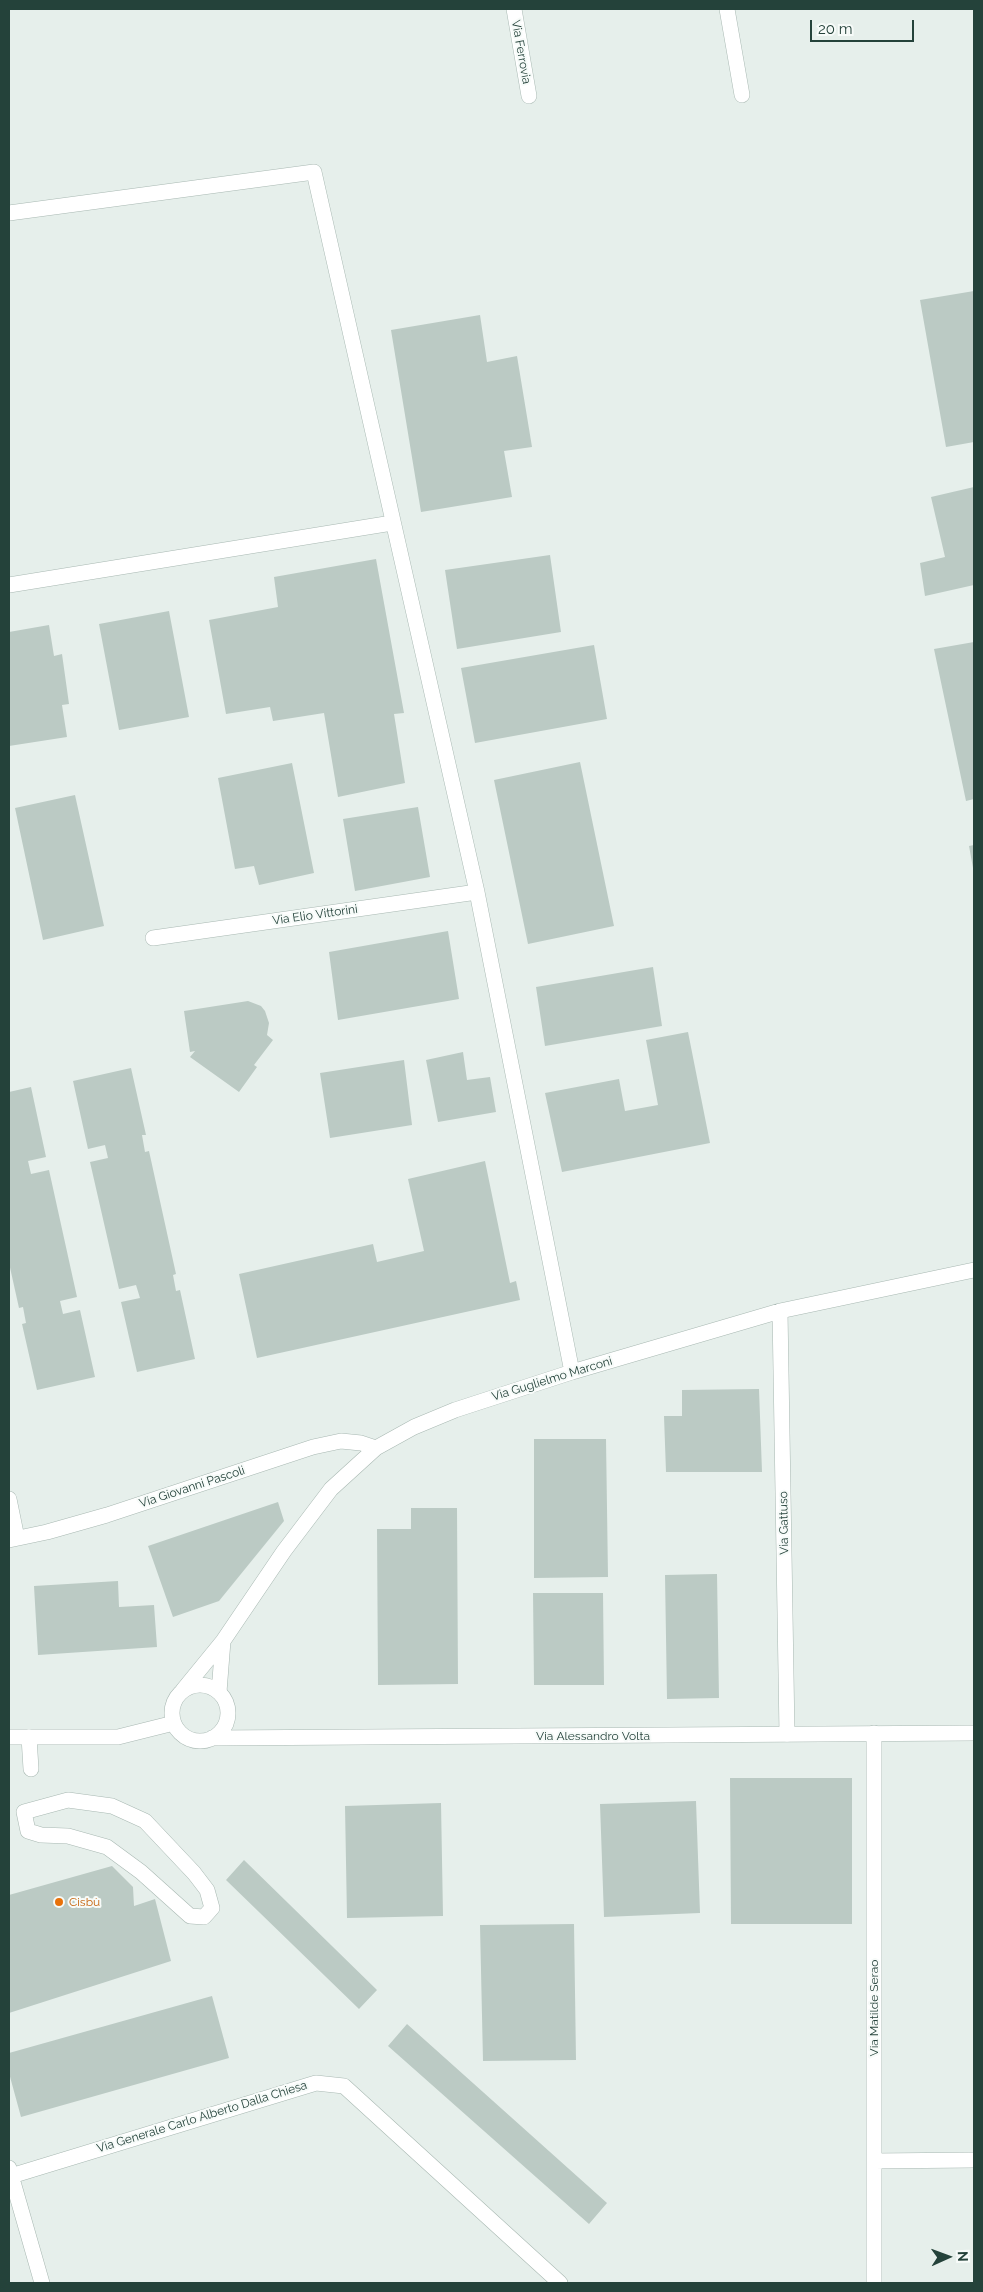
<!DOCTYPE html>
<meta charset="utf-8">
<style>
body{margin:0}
#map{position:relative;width:983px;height:2292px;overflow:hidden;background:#e6efeb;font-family:Raleway,sans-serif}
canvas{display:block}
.frame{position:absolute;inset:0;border:10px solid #24423a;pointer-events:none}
.north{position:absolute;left:923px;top:2232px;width:50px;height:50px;-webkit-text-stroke:4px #f7fbf9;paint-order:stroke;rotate:88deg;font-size:14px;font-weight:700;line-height:20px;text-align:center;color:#24423a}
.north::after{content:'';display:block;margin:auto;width:18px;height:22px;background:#24423a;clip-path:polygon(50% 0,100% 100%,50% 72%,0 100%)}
.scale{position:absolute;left:810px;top:20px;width:104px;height:22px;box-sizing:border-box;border:2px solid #24423a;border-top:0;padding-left:6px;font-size:15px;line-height:18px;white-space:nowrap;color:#24423a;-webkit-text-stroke:4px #f7fbf9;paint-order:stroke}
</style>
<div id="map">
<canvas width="983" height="2292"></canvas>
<div class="frame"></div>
<div class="north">N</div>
<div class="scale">20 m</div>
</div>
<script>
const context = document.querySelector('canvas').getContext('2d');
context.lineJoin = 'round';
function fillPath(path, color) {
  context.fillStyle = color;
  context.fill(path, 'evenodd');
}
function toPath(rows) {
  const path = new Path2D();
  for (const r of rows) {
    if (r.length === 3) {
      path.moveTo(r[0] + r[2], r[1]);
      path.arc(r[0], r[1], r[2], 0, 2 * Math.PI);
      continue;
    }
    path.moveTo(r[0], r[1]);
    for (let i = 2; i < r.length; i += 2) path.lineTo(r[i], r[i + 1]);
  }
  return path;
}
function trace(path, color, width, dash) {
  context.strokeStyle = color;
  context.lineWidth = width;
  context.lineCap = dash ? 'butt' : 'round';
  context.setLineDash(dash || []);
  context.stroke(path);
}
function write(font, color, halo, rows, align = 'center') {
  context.font = font + ' Raleway,sans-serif';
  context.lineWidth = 4;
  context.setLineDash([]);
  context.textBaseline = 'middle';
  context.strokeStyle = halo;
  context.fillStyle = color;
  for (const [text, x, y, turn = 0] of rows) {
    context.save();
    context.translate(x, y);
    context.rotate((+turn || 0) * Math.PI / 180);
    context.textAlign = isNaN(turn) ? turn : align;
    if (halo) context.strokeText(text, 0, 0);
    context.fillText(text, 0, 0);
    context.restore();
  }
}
const building = toPath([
 [974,291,974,442,946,447,920,300],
 [480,315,487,362,517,356,532,447,504,451,512,497,421,512,391,330],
 [974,487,974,585,925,596,920,563,945,557,931,497],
 [550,555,561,632,457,649,445,570],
 [376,559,404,713,394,714,405,783,338,797,324,713,273,721,270,707,226,714,209,620,278,607,274,577],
 [169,611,189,717,119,730,99,624],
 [49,625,54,656,62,654,69,704,62,705,67,737,9,746,9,632],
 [974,642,974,799,966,801,934,649],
 [594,645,607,719,475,743,461,668],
 [580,762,614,926,528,944,494,780],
 [292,763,314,873,259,885,254,866,235,869,218,778],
 [75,795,104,926,43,940,15,808],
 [418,807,430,877,355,891,343,819],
 [974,845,974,868,973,868,969,846],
 [448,931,459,999,338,1020,329,952],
 [653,967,662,1026,545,1046,536,987],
 [248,1001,261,1006,265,1011,269,1023,267,1035,273,1040,254,1065,257,1067,239,1092,190,1057,195,1051,190,1052,184,1011],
 [688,1032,710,1143,562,1172,545,1093,619,1079,625,1111,658,1105,646,1040],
 [463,1052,467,1080,490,1077,496,1112,438,1122,426,1060],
 [404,1060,412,1125,330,1138,320,1073],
 [131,1068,146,1135,142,1135,145,1152,149,1151,176,1274,173,1275,176,1291,180,1290,195,1359,137,1372,121,1302,140,1298,136,1285,119,1289,90,1162,108,1158,105,1145,88,1149,73,1081],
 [31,1087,46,1157,28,1161,31,1174,49,1170,77,1297,60,1301,63,1314,80,1310,95,1377,37,1390,22,1324,26,1323,23,1307,19,1308,9,1263,9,1092],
 [485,1161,510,1283,516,1281,520,1300,257,1358,239,1274,373,1244,377,1262,424,1251,408,1179],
 [759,1389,762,1472,666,1472,664,1416,682,1416,682,1390],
 [534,1439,606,1439,608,1577,534,1578],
 [278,1502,284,1521,219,1601,173,1617,148,1546],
 [411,1508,457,1508,458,1684,378,1685,377,1529,411,1529],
 [717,1574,719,1698,667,1699,665,1575],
 [118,1581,119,1607,154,1605,157,1647,38,1655,34,1586],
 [533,1593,603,1593,604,1685,534,1685],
 [730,1778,852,1778,852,1924,731,1924],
 [696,1801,700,1913,604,1917,600,1804],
 [441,1803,443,1916,347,1918,345,1806],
 [244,1860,377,1990,359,2009,226,1880],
 [112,1866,133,1887,134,1906,155,1899,171,1961,9,2013,9,1895],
 [574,1924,576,2060,483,2061,480,1925],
 [212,1996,229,2058,21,2117,9,2073,9,2053],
 [407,2024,607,2203,589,2224,388,2046]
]);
const service = toPath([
 [29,1737,31,1769],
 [68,1800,112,1806,145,1821,194,1873,207,1890,212,1908,204,1917,190,1916,141,1872,107,1847,68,1836,41,1835,28,1831,24,1812,68,1800]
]);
const minor = toPath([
 [514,9,529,96],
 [727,9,742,95],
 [9,213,314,172,477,892,572,1372],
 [9,585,392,523],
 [153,938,477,892],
 [780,1311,787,1734],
 [9,1499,17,1538],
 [9,1540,47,1532,107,1515,313,1447,341,1441,361,1443,376,1448],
 [183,1690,223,1641,284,1551,331,1489,376,1448,414,1427,455,1410,572,1372,780,1311,974,1270],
 [219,1692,223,1641],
 [874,2161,974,2160],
 [9,2168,42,2283],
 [11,2176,316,2083,344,2086,560,2283],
 [874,2283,874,1733]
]);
const tertiary = toPath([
 [200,1713,28],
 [9,1737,118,1737,174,1723],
 [212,1738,974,1733]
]);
const markers = [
 [59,1902,5,"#e8710a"]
];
const streetNames = [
 ["Via Ferrovia",521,52,80],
 ["Via Elio Vittorini",315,915,-8],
 ["Via Guglielmo Marconi",552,1379,-17],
 ["Via Giovanni Pascoli",192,1487,-18],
 ["Via Gattuso",784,1523,-91],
 ["Via Alessandro Volta",593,1736],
 ["Via Matilde Serao",874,2008,-90],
 ["Via Generale Carlo Alberto Dalla Chiesa",202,2117,-17]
];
const foodNames = [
 ["Cisbù",69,1902]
];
fillPath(building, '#bbcac4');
trace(service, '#a8b8b2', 16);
trace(minor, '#a8b8b2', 16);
trace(tertiary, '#a8b8b2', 16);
trace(service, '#fff', 15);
trace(minor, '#fff', 15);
trace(tertiary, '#fff', 15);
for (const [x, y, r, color] of markers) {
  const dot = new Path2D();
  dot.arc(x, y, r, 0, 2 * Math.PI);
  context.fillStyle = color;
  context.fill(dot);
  trace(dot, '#f7fbf9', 2);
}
write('12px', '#24423a', '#f7fbf9', streetNames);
write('12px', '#c56008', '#f7fbf9', foodNames, 'left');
</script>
